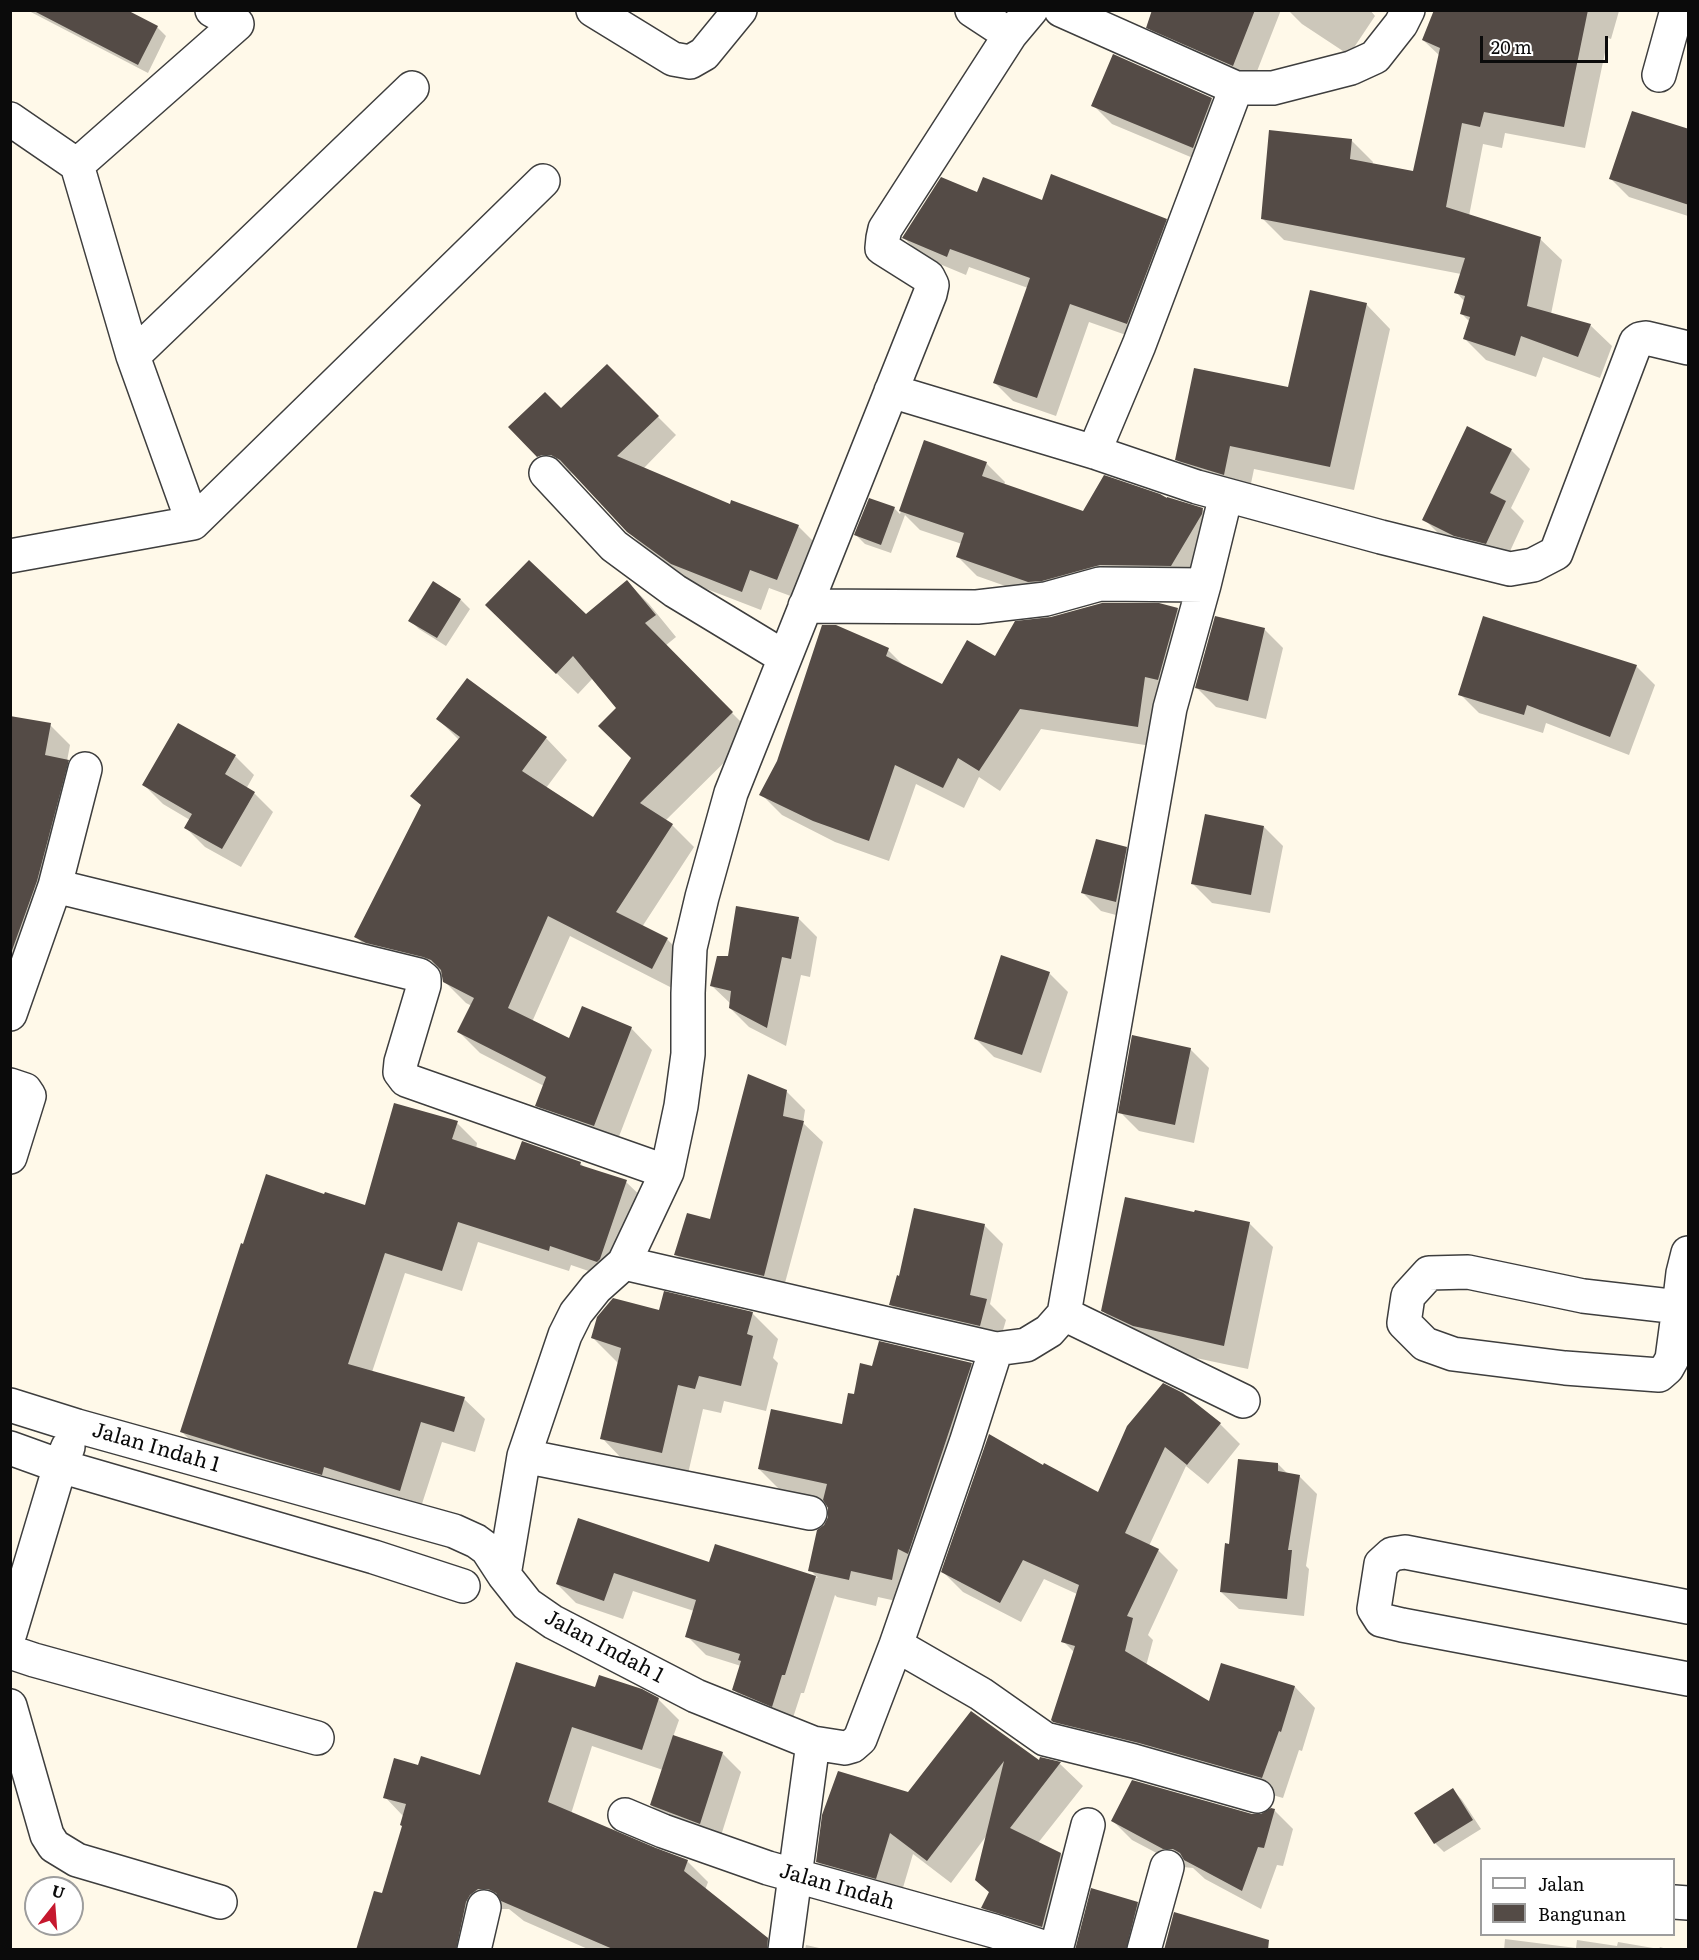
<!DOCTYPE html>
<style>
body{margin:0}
#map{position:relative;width:1699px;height:1960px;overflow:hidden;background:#fff9e9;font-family:Literata,serif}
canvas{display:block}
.frame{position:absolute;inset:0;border:12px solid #0b0b0b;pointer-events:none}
.legend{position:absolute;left:1480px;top:1858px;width:195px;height:78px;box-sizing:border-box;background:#fff;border:2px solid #9d9d9d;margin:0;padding:8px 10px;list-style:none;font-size:18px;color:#0b0b0b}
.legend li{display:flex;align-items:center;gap:12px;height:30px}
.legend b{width:30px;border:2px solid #9d9d9d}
.north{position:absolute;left:24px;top:1876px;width:60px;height:60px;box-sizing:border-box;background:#fff;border:2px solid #9d9d9d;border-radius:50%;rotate:17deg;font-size:16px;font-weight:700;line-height:24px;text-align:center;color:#0b0b0b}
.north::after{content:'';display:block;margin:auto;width:21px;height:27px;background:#c6182e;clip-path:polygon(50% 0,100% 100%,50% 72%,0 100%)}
.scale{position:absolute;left:1480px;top:36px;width:128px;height:27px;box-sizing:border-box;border:3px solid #0b0b0b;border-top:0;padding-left:8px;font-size:18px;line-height:21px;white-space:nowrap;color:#0b0b0b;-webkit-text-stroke:4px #fff;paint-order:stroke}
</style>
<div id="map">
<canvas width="1699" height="1960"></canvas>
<div class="frame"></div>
<ul class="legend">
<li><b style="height:8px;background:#fff"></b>Jalan</li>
<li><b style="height:16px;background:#544b46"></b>Bangunan</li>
</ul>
<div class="north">U</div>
<div class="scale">20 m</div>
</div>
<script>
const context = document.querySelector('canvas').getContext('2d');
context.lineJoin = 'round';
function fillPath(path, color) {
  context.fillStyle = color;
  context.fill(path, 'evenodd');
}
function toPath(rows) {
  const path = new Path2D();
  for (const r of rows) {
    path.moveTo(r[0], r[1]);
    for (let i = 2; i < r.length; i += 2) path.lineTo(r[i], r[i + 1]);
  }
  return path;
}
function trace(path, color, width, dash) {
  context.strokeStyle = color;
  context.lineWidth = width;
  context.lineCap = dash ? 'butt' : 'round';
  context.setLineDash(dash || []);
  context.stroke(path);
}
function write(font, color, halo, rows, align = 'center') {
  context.font = font + ' Literata,serif';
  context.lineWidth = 6;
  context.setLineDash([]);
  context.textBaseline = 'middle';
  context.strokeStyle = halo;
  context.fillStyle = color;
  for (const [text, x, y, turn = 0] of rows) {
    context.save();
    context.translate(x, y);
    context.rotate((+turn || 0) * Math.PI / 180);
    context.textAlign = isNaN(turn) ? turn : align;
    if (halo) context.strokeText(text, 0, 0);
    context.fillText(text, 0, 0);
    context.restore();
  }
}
const shadow = toPath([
 [27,10,125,10,157,27,166,36,148,73],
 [1154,10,1281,10,1252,84,1167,46,1148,27],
 [1288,10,1370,10,1375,16,1349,55,1302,24],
 [1436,10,1622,10,1619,11,1611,39,1608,38,1585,148,1505,133,1502,148,1483,144,1469,216,1540,239,1562,260,1551,314,1590,325,1612,346,1600,378,1543,357,1536,377,1486,360,1464,338,1470,322,1461,313,1465,302,1456,292,1461,274,1284,240,1262,218,1351,140,1373,162,1372,165,1414,173,1440,56,1423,40],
 [1211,99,1230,118,1212,166,1112,124,1093,105],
 [1688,131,1688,216,1629,197,1610,178],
 [978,194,1166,220,1185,239,1146,342,1089,322,1056,416,1013,401,994,382,1028,288,969,267,966,275,923,257,904,238],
 [1366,304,1390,329,1354,490,1254,469,1248,498,1200,483,1176,459,1289,389],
 [607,366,676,435,643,469,730,506,798,526,817,545,796,598,769,588,761,610,691,583,647,551,578,477,571,473,562,473,557,475,510,427,561,410],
 [925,442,986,463,1005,482,1004,485,1083,513,1159,495,1203,510,1222,529,1190,584,1048,601,977,576,958,557,962,544,920,530,905,515,891,553,865,544,856,535,894,508,900,514],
 [1511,450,1530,469,1511,508,1524,521,1505,562,1443,538,1424,519],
 [627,582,649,604,676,637,665,646,753,734,665,821,672,825,694,847,642,927,667,939,688,961,674,989,570,936,532,1022,569,1040,631,1028,652,1050,615,1147,558,1127,537,1105,544,1086,480,1053,459,1032,472,1006,466,1003,444,981,443,977,389,964,378,958,356,937,459,740,438,719,546,738,567,760,546,788,594,819,633,758,619,708,593,678,578,694,508,626,586,616],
 [461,600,470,609,446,646,419,629,410,620],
 [1177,609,1198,630,1158,747,1041,729,1000,791,979,777,964,808,916,784,889,861,835,842,782,815,761,794,888,650,905,667,943,686,996,658],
 [1264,629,1283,648,1266,719,1216,707,1197,688],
 [1636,666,1655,685,1629,755,1546,723,1543,733,1479,713,1460,694],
 [10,717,50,725,70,745,67,761,89,782,10,966],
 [235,756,254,775,246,789,254,793,273,812,241,867,205,847,186,828,190,820,163,804,144,785],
 [1264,827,1283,846,1270,913,1212,903,1193,884],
 [1126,848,1145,867,1135,920,1101,911,1082,892],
 [798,918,817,937,810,977,801,975,786,1046,749,1027,730,1008,731,1004,712,986,730,957],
 [1049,973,1068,992,1041,1073,994,1057,975,1038],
 [1190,1049,1209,1068,1194,1143,1139,1131,1120,1112],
 [786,1091,805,1110,803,1123,823,1142,782,1294,695,1274,676,1255,711,1221],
 [457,1123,477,1143,476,1149,515,1162,580,1163,586,1169,626,1182,647,1202,618,1281,571,1265,569,1271,478,1242,462,1291,405,1273,372,1372,464,1399,485,1419,475,1452,442,1442,420,1510,202,1452,181,1431,325,1196,366,1206],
 [1249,1223,1273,1247,1248,1369,1158,1350,1127,1335,1103,1311],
 [984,1225,1003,1244,990,1304,1006,1320,999,1344,910,1324,891,1305],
 [660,1311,752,1313,778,1339,773,1358,778,1363,766,1411,724,1401,721,1413,703,1409,687,1478,627,1464,602,1438,619,1364,593,1338],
 [971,1364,998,1391,919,1606,878,1597,876,1606,837,1597,835,1595,804,1693,801,1693,791,1724,753,1709,734,1690,741,1666,706,1655,687,1636,694,1611,633,1591,623,1619,576,1603,557,1584,579,1520,710,1564,716,1546,818,1578,810,1570,830,1518,828,1505,786,1496,759,1469,843,1426,855,1396,874,1368],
 [1220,1424,1240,1444,1208,1484,1186,1466,1149,1546,1158,1550,1178,1570,1148,1635,1153,1640,1146,1666,1210,1703,1222,1665,1295,1687,1315,1708,1302,1751,1299,1750,1283,1798,1161,1763,1074,1741,1053,1720,1074,1652,1063,1641,1077,1594,1044,1579,1021,1622,963,1592,943,1572,1043,1467,1098,1494,1128,1427],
 [1278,1464,1288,1474,1299,1476,1317,1494,1306,1566,1309,1569,1304,1616,1239,1609,1221,1592],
 [596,1689,658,1699,679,1720,673,1737,722,1753,741,1772,719,1842,670,1824,651,1805,663,1770,592,1746,571,1814,687,1861,708,1882,705,1890,763,1936,767,1937,780,1950,590,1950,524,1921,509,1909,500,1909,491,1914,480,1950,357,1950,383,1895,404,1827,404,1817,385,1797,419,1767,481,1777],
 [971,1713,1040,1762,1041,1759,1060,1764,1083,1786,1038,1843,1061,1854,1084,1877,1065,1949,1005,1930,983,1908,990,1893,976,1880,987,1835,951,1883,913,1854,899,1901,840,1884,817,1861,908,1794],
 [1453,1790,1462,1800,1481,1829,1444,1852,1435,1843],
 [1274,1810,1293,1829,1283,1866,1277,1865,1261,1909,1205,1879,1193,1868,1183,1867,1132,1840,1113,1821,1261,1816],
 [1137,1903,1156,1922,1149,1950,1092,1950],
 [1505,1939,1576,1948,1577,1940,1617,1946,1618,1942,1659,1949,1660,1947,1670,1950,1504,1950],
 [806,1945,828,1950,805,1950]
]);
const building = toPath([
 [32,10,127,10,158,26,138,65],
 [1152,10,1255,10,1233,66,1146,28],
 [1434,10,1588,10,1564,127,1484,112,1480,127,1462,123,1446,207,1541,237,1527,306,1591,324,1578,357,1521,336,1515,356,1463,339,1470,317,1460,314,1465,296,1454,293,1465,258,1261,219,1269,130,1352,139,1350,159,1413,171,1440,48,1422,40],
 [1113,54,1212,98,1193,148,1091,106],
 [1632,111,1689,129,1689,205,1609,179],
 [1051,174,1167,219,1127,324,1070,304,1037,398,993,383,1030,278,950,249,947,257,902,238,941,177,977,192,983,177,1042,200],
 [1310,290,1367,303,1330,467,1230,446,1224,475,1175,460,1194,368,1288,387],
 [607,364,659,416,617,456,730,504,731,500,799,525,777,580,750,570,742,592,671,564,627,532,560,460,551,455,542,455,537,457,508,427,545,392,561,408],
 [1467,426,1512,449,1490,493,1506,501,1486,544,1454,536,1422,520],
 [924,440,987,462,982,476,1083,511,1104,475,1160,494,1167,498,1167,497,1203,508,1202,514,1171,566,1100,565,1042,581,1028,582,956,557,964,533,899,511],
 [869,498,895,507,881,545,854,535],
 [529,560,586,614,627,580,656,615,645,623,733,712,640,803,673,824,616,912,668,938,652,969,548,916,508,1008,569,1038,582,1006,632,1027,594,1126,535,1106,546,1077,457,1032,474,998,443,982,441,970,431,960,423,957,366,943,354,937,421,805,410,796,460,737,436,719,467,678,547,737,522,771,593,817,631,758,598,726,616,708,573,656,556,674,485,605],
 [433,581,461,599,437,638,408,621],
 [1102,603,1159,603,1178,608,1158,680,1145,677,1138,727,1020,709,979,771,958,758,943,788,895,765,869,841,813,821,759,795,777,761,822,625,836,625,889,648,886,656,942,684,967,640,995,656,1015,621,1051,617],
 [1215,616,1265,628,1248,701,1195,688],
 [1483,616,1637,665,1610,737,1527,705,1524,715,1458,695],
 [10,716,51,723,45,755,69,760,37,881,10,956],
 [178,723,236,755,225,774,255,792,222,849,184,828,192,814,142,785],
 [1205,814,1264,826,1251,895,1191,884],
 [1096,839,1127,847,1116,902,1081,893],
 [736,906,799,917,791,959,782,957,767,1028,729,1008,731,991,710,986,717,956,728,956],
 [1001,955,1050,972,1022,1055,974,1039],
 [1132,1035,1191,1048,1175,1125,1118,1113],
 [748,1074,787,1090,783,1116,804,1121,764,1276,674,1255,687,1213,710,1219],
 [394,1103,458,1121,452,1139,515,1160,522,1141,581,1162,580,1165,627,1180,600,1259,597,1262,550,1246,549,1251,458,1222,442,1271,385,1253,348,1364,465,1397,454,1432,421,1422,400,1491,324,1467,322,1475,263,1458,180,1432,241,1243,243,1244,266,1174,324,1194,325,1192,365,1205],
 [1125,1197,1194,1212,1195,1210,1250,1222,1224,1346,1133,1326,1101,1311],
 [914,1208,985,1224,970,1295,987,1299,980,1326,889,1305,897,1275,899,1276],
 [664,1291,753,1312,747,1334,753,1336,741,1386,699,1376,695,1389,678,1385,662,1453,600,1439,621,1348,591,1338,597,1317,613,1298,659,1310],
 [879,1341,972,1363,908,1554,898,1549,892,1580,851,1571,849,1580,808,1571,817,1530,824,1525,828,1517,828,1508,823,1500,827,1484,758,1469,771,1409,842,1424,848,1393,854,1394,860,1363,872,1366],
 [1163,1383,1183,1393,1221,1423,1187,1465,1165,1447,1125,1533,1159,1549,1127,1616,1133,1618,1125,1651,1209,1701,1221,1663,1295,1686,1281,1732,1279,1731,1262,1778,1139,1743,1053,1722,1051,1720,1075,1646,1061,1642,1079,1585,1023,1560,1000,1603,941,1572,989,1434,1043,1465,1044,1463,1098,1492,1127,1426],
 [1238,1459,1278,1463,1278,1471,1300,1475,1288,1550,1292,1550,1287,1599,1220,1592,1225,1543,1229,1544],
 [578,1518,709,1562,715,1544,816,1576,785,1675,782,1675,772,1707,732,1690,741,1661,738,1660,740,1654,685,1637,696,1600,614,1573,604,1601,556,1584],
 [516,1662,595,1687,599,1675,642,1689,659,1698,642,1750,572,1727,548,1802,656,1848,688,1860,684,1871,768,1938,767,1950,615,1950,501,1901,496,1893,488,1889,478,1889,470,1895,466,1902,456,1950,356,1950,374,1891,382,1893,402,1826,400,1825,406,1804,383,1798,394,1758,418,1765,421,1756,480,1775],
 [971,1711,1039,1760,1040,1757,1061,1762,1010,1828,1061,1853,1042,1927,981,1908,989,1892,975,1880,1004,1761,927,1861,890,1833,876,1879,816,1862,822,1815,838,1771,908,1792],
 [673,1735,723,1752,700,1824,650,1805],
 [1132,1780,1252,1814,1261,1814,1271,1808,1275,1809,1264,1848,1258,1847,1242,1891,1184,1860,1180,1853,1173,1849,1163,1849,1111,1821],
 [1453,1788,1473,1820,1434,1844,1414,1813],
 [1091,1888,1138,1902,1126,1950,1075,1950],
 [1174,1912,1269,1940,1268,1950,1164,1950]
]);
const minor = toPath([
 [593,10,673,59,690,62,704,54,740,10],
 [972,10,1010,35],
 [1061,10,1236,88],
 [1659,75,1677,10],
 [10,119,77,165,237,24,212,10],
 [77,165,133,356,193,523],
 [133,356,412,88],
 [891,391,1094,452,1197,487,1381,537,1510,569,1533,565,1556,553,1636,342,1640,339,1646,338,1688,348],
 [1094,452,1139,345,1236,88,1273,88,1351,68,1375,57,1401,24,1408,10],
 [546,473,614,546,675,591,784,657],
 [10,556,193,523,543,181],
 [805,606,977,607,1046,599,1100,584,1204,585],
 [55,886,419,975,424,979,424,985,401,1062,400,1072,406,1080,667,1172],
 [10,1014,55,886,85,769],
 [10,1085,25,1090,29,1096,10,1157],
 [624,1263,996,1349],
 [1679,1307,1583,1296,1468,1272,1429,1273,1408,1296,1404,1323,1425,1344,1453,1354,1565,1368,1659,1375,1667,1368,1672,1359,1679,1307,1683,1273,1688,1253],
 [1064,1314,1243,1401],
 [10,1405,77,1426,454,1531,476,1541,487,1549,504,1575,527,1604,553,1622,696,1696,813,1743,845,1748,852,1746,860,1739,896,1645,966,1443,996,1349,1026,1345,1049,1331,1064,1314,1170,708,1204,585,1226,495],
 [10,1448,60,1466,374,1557,463,1586],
 [524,1456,810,1513],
 [504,1575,524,1456,565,1335,576,1313,596,1288,624,1263,667,1172,681,1106,688,1054,688,993,690,948,702,897,731,793,930,294,932,285,928,277,882,248,883,238,885,229,1010,35,1031,10],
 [1688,1607,1405,1552,1392,1554,1381,1564,1374,1609,1381,1620,1402,1625,1688,1679],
 [10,1633,60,1466,68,1447],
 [896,1645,981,1694,1045,1739,1134,1761,1257,1796],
 [10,1652,34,1660,317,1738],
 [10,1706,47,1835,54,1846,77,1860,220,1902],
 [625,1815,663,1831,768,1868,994,1931,1052,1950],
 [1674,1902,1688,1903],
 [474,1950,484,1907],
 [785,1950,813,1743],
 [1056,1950,1088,1825],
 [1144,1950,1167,1867]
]);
const streetNames = [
 ["Jalan Indah 1",156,1448,16],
 ["Jalan Indah 1",604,1647,28],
 ["Jalan Indah",837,1887,16]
];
fillPath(shadow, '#0003');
fillPath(building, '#544b46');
trace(minor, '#3e3e3e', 36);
trace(minor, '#fff', 33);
write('21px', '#0b0b0b', '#fff', streetNames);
</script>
